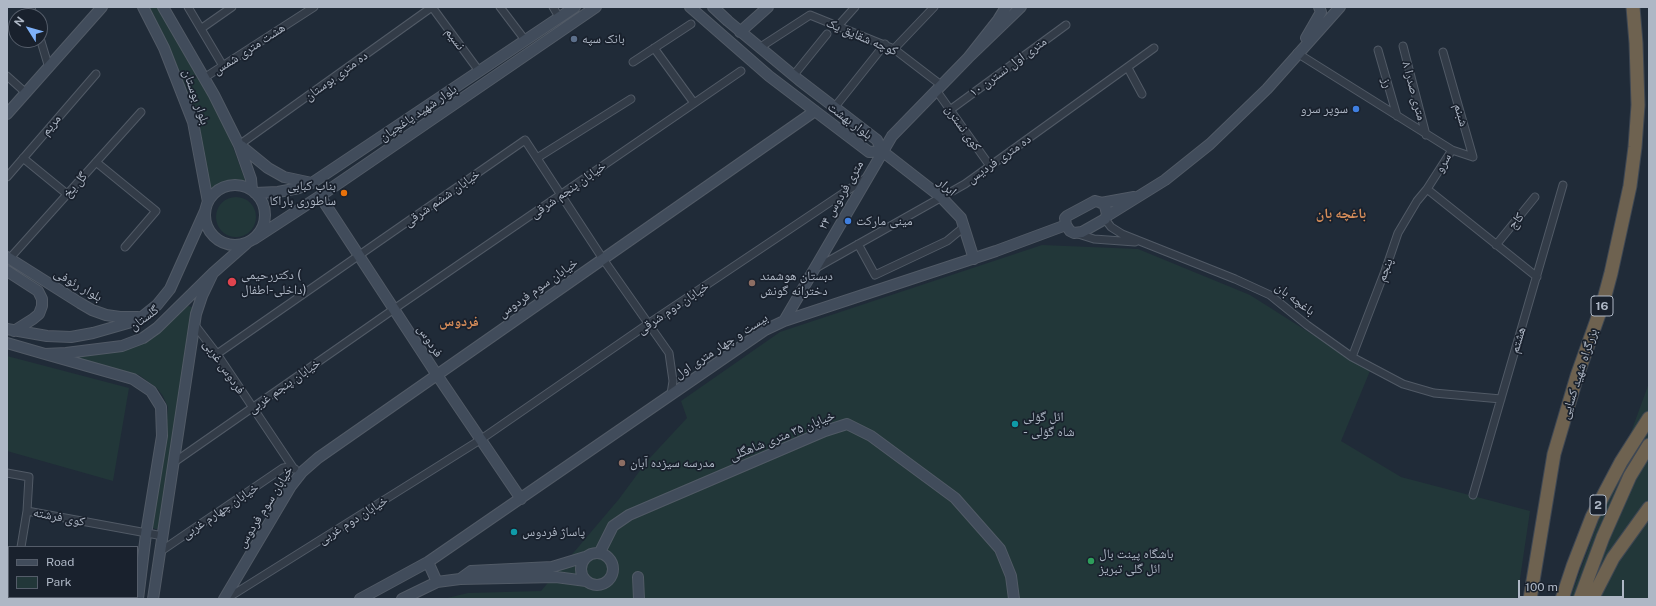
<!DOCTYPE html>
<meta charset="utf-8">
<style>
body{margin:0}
#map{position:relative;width:1656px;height:606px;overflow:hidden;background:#202b38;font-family:"Public Sans",sans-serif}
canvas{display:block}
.frame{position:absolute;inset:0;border:8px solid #aeb7c5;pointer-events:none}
.legend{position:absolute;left:8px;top:546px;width:130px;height:52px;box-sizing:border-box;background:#19212d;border:1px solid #555d6a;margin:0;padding:5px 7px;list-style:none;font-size:12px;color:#aeb7c5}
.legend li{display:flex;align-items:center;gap:8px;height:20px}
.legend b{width:20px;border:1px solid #555d6a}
.north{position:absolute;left:8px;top:8px;width:40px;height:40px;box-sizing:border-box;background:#19212d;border:1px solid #555d6a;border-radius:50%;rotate:307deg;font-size:11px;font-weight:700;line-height:16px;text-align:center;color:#aeb7c5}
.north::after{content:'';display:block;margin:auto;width:14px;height:18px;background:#7eb1f9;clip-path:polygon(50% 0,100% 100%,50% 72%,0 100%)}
.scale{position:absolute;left:1518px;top:580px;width:106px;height:18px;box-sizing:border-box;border:2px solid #aeb7c5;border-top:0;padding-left:5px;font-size:12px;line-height:14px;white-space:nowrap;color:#aeb7c5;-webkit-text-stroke:3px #19212d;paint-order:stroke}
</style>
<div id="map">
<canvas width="1656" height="606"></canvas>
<div class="frame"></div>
<ul class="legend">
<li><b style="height:5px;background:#414c5b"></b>Road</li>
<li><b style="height:11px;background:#223739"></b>Park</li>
</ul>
<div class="north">N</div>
<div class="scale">100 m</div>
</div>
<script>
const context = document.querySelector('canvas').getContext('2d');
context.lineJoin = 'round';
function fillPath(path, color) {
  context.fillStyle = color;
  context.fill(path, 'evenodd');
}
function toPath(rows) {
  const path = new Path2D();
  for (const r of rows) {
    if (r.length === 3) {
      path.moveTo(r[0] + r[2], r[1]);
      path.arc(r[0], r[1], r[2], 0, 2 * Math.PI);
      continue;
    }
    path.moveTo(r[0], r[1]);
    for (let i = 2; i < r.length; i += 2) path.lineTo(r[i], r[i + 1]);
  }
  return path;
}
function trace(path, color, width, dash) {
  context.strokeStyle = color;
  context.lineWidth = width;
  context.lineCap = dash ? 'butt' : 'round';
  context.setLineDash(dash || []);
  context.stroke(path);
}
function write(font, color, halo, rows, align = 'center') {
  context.font = font + ' "Public Sans","Noto Naskh Arabic",sans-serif';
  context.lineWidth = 3.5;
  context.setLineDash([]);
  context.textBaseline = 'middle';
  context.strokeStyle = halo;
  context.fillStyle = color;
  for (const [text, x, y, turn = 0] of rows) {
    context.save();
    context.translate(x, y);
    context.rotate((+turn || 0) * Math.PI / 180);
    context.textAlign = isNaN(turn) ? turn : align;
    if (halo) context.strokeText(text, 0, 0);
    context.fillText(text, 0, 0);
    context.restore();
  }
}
const green = toPath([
 [149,7,158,7,222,117,246,183,234,181,209,189,199,123,178,68],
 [236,217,20],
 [1042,245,1138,249,1250,295,1370,371,1341,441,1401,477,1530,511,1517,599,443,599,468,593,541,591,619,499,647,461,687,418,681,401,780,332],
 [185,305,192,307,193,310,165,489,158,529,155,529,152,527,163,464,168,407,163,396,157,388,139,375,68,356,91,355,117,350],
 [7,356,129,388,113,481,7,451],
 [1649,383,1649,599,1570,599]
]);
const street = toPath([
 [31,7,33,16],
 [188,7,223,66],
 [432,7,479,71],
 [500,7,525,40],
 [553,7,559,17],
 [838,26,855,7],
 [202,28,232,7],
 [40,38,49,68],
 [1403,46,1426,135],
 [654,48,694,103],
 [759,48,810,15,894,49,941,85],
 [894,49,934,7],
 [1378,50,1397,116],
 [1443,52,1473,157,1452,150],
 [1297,53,1452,150,1427,189,1537,277],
 [633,62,691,24],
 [1128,68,1142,94],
 [7,76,26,93],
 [793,76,827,34],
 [204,78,314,7],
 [936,90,990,166],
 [834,108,885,44],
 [950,110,1066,25],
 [239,145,432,7],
 [23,158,67,194],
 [537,158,631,99],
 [96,162,156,211,125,247],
 [7,177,96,74],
 [1105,219,1111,227,1122,234,1235,279,1270,295,1307,325,1352,357,1403,384,1434,393,1501,399],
 [1075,233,1094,239,1135,242],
 [858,244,875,275,947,241,964,227],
 [1496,245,1535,197],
 [10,258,141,112],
 [816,268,965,184,1154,48],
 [194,324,217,354,294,469],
 [217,354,525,140,603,259,669,353,673,381,671,394],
 [1352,357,1385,271,1398,233,1417,201,1427,189],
 [173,463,394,309,741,71],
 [7,473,29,477,27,511,163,536],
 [1473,495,1563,185],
 [21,547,27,511],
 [161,551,283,468,290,467,295,469],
 [7,553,9,553],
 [58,599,58,597],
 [226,599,480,440,648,324,866,178]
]);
const secondary = toPath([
 [143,7,164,48,193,122,208,202],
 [163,7,214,95,239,145,251,179,252,190],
 [690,7,769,76,815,111,869,152,882,151],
 [713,7,728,21,799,80,877,140,882,151,941,197,961,218,974,259],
 [1006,7,998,20,968,58,1021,7],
 [740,32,768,7],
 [1306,38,1321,12,1319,7],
 [7,114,102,7],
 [241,146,268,168,284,177,312,183],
 [235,215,30],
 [255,193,278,192,299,188,312,183,575,7],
 [320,196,437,375,521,499],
 [1095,201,1103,203,1105,206,1107,214,1105,219,1082,232,1074,233,1070,231,1066,225,1065,218,1067,216,1095,201],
 [1101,203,1134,197],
 [1107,216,1165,180,1210,144,1267,89,1340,7],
 [254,239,320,196,596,7],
 [7,257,80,303,92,310,106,315,120,317,138,317],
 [7,271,38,291,42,299,42,306,39,314,33,319,14,331],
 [784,321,892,136,968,58],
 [7,329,47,336,71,337,93,333,128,323,142,317,157,305,170,289,205,211],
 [7,343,45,354,66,353,122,346,143,338,157,328,213,273,247,243],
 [45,354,133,379,151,391,161,407,162,436,146,534,138,599],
 [600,552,613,526,629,515,825,431,847,424,871,436,955,498,1000,549,1011,576,1014,599],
 [597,569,16],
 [428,562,437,582],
 [638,577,639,599],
 [460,579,471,571,552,567,585,557],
 [153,599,196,314,202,296,213,273],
 [224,599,291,486,302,472,318,458,815,111],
 [360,599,428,562,765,330,784,321,996,251,1066,225],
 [402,599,437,582,460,579,556,577,586,581]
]);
const highway = toPath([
 [1530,599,1554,454,1577,376,1603,303,1611,273,1630,186,1635,147,1638,105,1636,43,1633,7],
 [1562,599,1573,566,1592,517,1621,462,1649,418],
 [1580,599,1603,537,1630,476,1649,445],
 [1592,599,1613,558,1649,508]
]);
const markers = [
 [574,39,4,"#5c6f8a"],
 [1356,109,4,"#3f7fe0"],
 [344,193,4,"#e8710a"],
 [848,221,4,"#3f7fe0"],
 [232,282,5,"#e0444e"],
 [752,283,4,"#8d6e63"],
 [1015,424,4,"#0f9aa8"],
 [622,463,4,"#8d6e63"],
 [514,532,4,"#0f9aa8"],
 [1091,561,4,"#2e9e5b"]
];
const shields = [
 [1602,306,22],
 [1598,505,16]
];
const shieldNames = [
 ["16",1602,306],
 ["2",1598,505]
];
const streetNames = [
 ["کوچه شقایق یک",862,37,23],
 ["نسیم",455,39,54],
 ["هشت متری شمس",249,49,-33],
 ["۱۰ متری اول نسترن",1008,67,-36],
 ["ده متری بوستان",336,76,-36],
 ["رز",1387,83,74],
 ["۸ متری صدرا",1414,91,75],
 ["بلوار بوستان",196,97,71],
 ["بلوار شهید یاغچیان",418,113,-34],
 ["شبنم",1461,115,74],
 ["بلوار بهشت",850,121,37],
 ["مریم",51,125,-49],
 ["کوی نسترن",963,128,55],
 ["ده متری فردیس",999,159,-35],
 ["سرو",1443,163,-61],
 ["گل یخ",75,185,-48],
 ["ابرار",947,187,42],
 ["خیابان پنجم شرقی",568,190,-35],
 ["۲۴ متری فردوس",841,195,-60],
 ["خیابان ششم شرقی",442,198,-35],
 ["کاج",1516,221,-51],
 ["پنجم",1385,270,-70],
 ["بلوار رئوفی",78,285,30],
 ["خیابان سوم فردوس",538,288,-35],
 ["باغچه بان",1295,299,37],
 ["خیابان دوم شرقی",673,308,-34],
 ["گلستان",144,318,-36],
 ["هشتم",1518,340,-73],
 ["فردوس",430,341,57],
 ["بیست و چهار متری اول",721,346,-33],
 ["فردوس غربی",224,367,55],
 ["بزرگراه شهید کسایی",1579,374,-72],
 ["خیابان پنجم غربی",284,386,-35],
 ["خیابان ۳۵ متری شاهگلی",782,436,-22],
 ["خیابان سوم فردوس",265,507,-58],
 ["خیابان چهارم غربی",220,511,-34],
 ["کوی فرشته",59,517,11],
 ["خیابان دوم غربی",353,520,-32]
];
const poiNames = [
 ["بانک سپه",582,39],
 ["سوپر سرو",1348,109,"right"],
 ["بناب کبابی",336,186,"right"],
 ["ساطوری باراکا",336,201,"right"],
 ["مینی مارکت",856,221],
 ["دکتررحیمی (",241,275],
 ["داخلی-اطفال)",241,290],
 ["دبستان هوشمند",760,276],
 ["دخترانه گونش",760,291],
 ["ائل گؤلی",1023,417],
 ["- شاه گؤلی",1023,432],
 ["مدرسه سیزده آبان",630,463],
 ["پاساژ فردوس",522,532],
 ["باشگاه پینت بال",1099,554],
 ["ائل گلی تبریز",1099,569]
];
const neighbourhoodNames = [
 ["باغچه بان",1341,214],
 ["فردوس",459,322]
];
fillPath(green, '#223739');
trace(street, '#515a66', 9);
trace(secondary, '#515a66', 12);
trace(highway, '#3e4753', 15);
trace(street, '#333c48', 7);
trace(secondary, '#414c5b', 10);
trace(highway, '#6e6250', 13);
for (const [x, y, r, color] of markers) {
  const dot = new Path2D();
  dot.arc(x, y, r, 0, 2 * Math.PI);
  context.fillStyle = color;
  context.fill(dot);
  trace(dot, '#19212d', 1.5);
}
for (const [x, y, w] of shields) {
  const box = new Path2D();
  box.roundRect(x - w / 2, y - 10, w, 20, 3);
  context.fillStyle = '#19212d';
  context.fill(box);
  trace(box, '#aeb7c5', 1);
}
write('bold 12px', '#aeb7c5', null, shieldNames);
write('13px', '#aeb7c5', '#19212d', streetNames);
write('13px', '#aeb7c5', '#19212d', poiNames, 'left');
write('bold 14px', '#d58c59', '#19212d', neighbourhoodNames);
</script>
